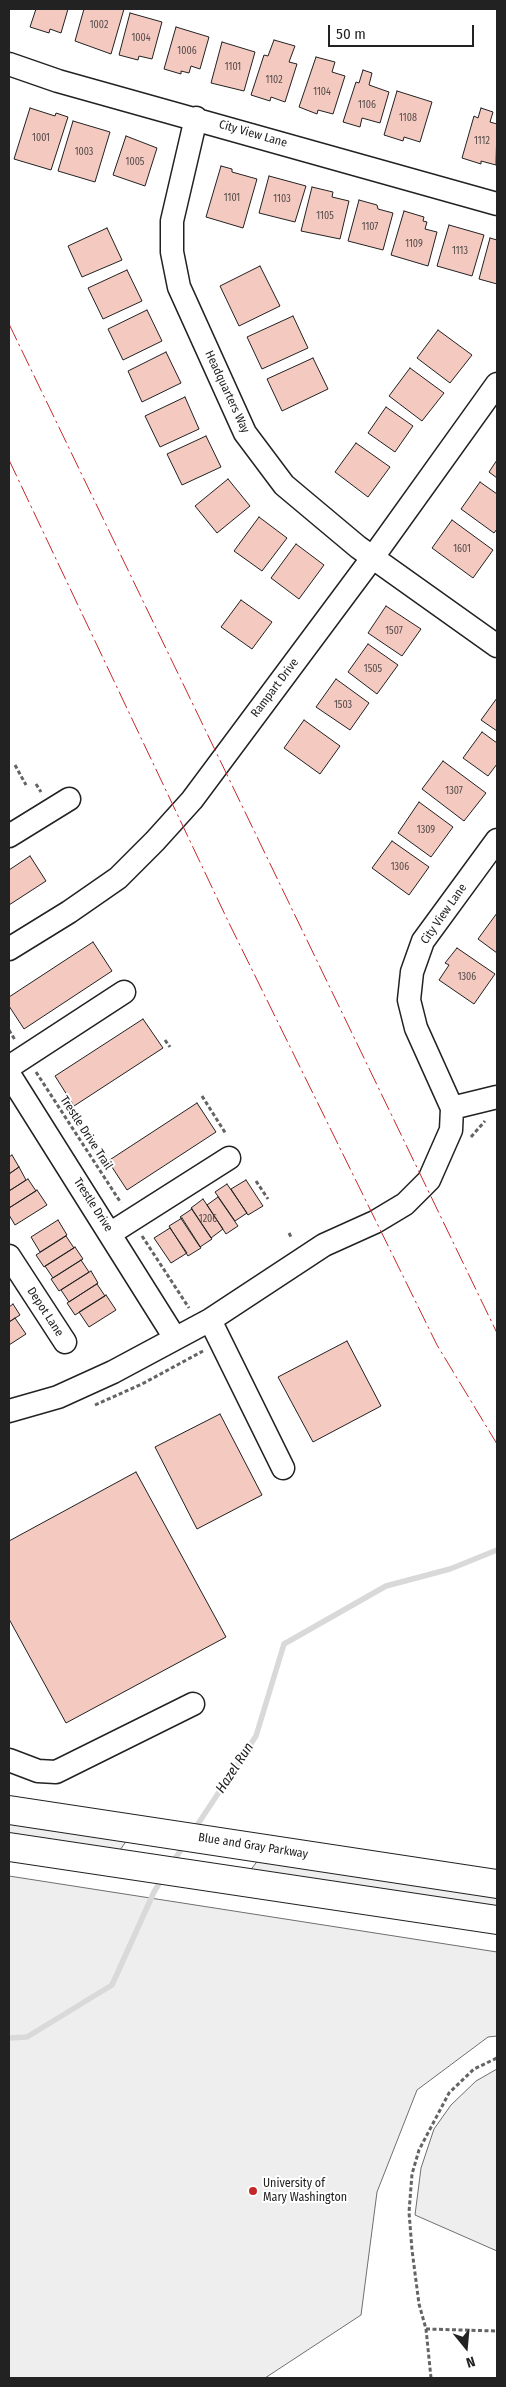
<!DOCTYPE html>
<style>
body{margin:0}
#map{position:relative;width:506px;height:2387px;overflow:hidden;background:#fff;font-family:"Fira Sans Condensed",sans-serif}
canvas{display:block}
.frame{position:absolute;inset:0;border:10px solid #222;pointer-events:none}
.north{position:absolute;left:441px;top:2322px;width:50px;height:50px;-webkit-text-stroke:4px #fff;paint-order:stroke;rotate:163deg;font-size:14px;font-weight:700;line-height:20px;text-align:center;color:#222}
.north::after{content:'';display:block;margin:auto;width:18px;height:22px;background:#222;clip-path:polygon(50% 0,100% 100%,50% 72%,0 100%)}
.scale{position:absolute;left:328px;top:25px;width:146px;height:22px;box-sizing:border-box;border:2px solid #222;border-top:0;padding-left:6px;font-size:15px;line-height:18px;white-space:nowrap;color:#222;-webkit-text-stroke:4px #fff;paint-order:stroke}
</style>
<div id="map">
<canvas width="506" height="2387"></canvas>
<div class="frame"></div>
<div class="north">N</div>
<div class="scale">50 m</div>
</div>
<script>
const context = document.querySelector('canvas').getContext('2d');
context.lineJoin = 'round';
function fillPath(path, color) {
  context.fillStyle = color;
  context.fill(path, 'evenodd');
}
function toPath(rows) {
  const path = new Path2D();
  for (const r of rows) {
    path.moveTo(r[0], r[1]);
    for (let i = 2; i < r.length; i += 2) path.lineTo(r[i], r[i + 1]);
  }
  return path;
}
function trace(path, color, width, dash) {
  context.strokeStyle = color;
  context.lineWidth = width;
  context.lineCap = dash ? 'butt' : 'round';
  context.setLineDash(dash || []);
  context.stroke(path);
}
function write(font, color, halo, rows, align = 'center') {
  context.font = font + ' "Fira Sans Condensed",sans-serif';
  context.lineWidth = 4;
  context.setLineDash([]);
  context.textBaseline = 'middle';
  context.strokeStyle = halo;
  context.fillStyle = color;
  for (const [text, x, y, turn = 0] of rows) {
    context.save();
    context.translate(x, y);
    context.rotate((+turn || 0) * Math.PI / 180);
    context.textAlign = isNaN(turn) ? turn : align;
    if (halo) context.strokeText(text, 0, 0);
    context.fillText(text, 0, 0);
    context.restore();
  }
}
const green = toPath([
 [9,1823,127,1840,118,1853,9,1837,9,1823],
 [259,1859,497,1894,497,1909,249,1872,259,1859],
 [9,1876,497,1952,497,2036,488,2037,417,2090,377,2192,361,2315,265,2378,9,2378,9,1876],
 [497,2069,497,2251,415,2215,421,2168,434,2129,451,2105,476,2081,497,2069]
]);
const stream = toPath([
 [194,1830,256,1736,284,1644,386,1586,450,1569,497,1550],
 [172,1863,185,1844],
 [9,2038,27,2037,112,1985,154,1892,163,1877]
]);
const building = toPath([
 [36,9,68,9,61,33,50,29,49,33,30,27,36,9],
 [84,9,124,9,111,54,75,41,84,9],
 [130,13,162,22,152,59,139,56,138,60,119,55,130,13],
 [176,27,209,37,200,69,191,66,189,73,181,71,181,74,164,69,176,27],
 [274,40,295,46,289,62,297,64,285,102,271,97,270,101,251,95,264,55,268,56,274,40],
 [222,42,255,52,244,91,211,83,222,42],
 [316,57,335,62,332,72,345,76,333,114,318,110,317,114,299,107,316,57],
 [363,70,372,73,369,85,389,92,380,123,362,118,360,127,343,122,356,82,359,83,363,70],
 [397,91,432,102,420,142,404,137,403,141,384,135,397,91],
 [30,108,55,116,56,113,68,117,51,170,14,159,30,108],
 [481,108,493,112,490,122,497,124,496,165,481,161,481,164,462,158,474,116,478,118,481,108],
 [73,121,110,132,95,182,58,171,73,121],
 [126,136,157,148,145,186,113,175,126,136],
 [221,166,232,169,232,172,257,179,243,228,206,217,221,166],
 [269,176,306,186,295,222,259,213,269,176],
 [312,187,333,192,332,197,349,201,340,239,301,231,312,187],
 [359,200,377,205,378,209,393,213,383,250,348,241,359,200],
 [404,211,424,217,423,221,427,222,425,229,437,232,428,266,391,255,404,211],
 [449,225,484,235,472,276,437,266,449,225],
 [107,228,122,260,82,277,68,246,107,228],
 [490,238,497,240,497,284,479,279,490,238],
 [260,266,280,306,239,326,220,286,260,266],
 [127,270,142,301,103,319,88,288,127,270],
 [147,310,162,341,123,360,108,329,147,310],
 [293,316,308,348,262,369,247,337,293,316],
 [438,330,472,355,450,383,417,358,438,330],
 [166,352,181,383,142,402,128,371,166,352],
 [313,358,328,389,282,411,267,379,313,358],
 [410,368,444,393,422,421,389,396,410,368],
 [185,397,199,429,160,447,145,416,185,397],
 [386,407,413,426,395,452,368,433,386,407],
 [206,436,221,467,182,485,167,454,206,436],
 [356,443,390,467,368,497,335,472,356,443],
 [497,460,497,478,489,472,497,460],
 [228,479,250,506,217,533,195,506,228,479],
 [480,482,497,494,497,529,494,533,461,509,480,482],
 [259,517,287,538,262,571,234,551,259,517],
 [452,520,493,550,473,578,432,548,452,520],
 [296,544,324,565,299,599,271,578,296,544],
 [241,600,272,622,252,649,221,627,241,600],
 [386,606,421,629,402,656,368,633,386,606],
 [368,644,398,665,377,694,348,672,368,644],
 [336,679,369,703,350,730,316,707,336,679],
 [497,698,497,731,481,720,497,698],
 [304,720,340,746,320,774,284,748,304,720],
 [482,732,497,743,497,764,488,776,463,758,482,732],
 [443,761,486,793,464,821,422,789,443,761],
 [419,802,453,827,431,857,398,833,419,802],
 [392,841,429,867,409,895,372,868,392,841],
 [30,856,46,881,9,905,9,870,30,856],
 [497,913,497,953,478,939,497,913],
 [93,942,112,971,24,1029,9,1006,9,997,93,942],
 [457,948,495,974,474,1004,439,980,449,965,445,963,457,948],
 [143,1019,163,1048,74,1106,55,1076,143,1019],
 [197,1103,216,1132,127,1190,108,1161,197,1103],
 [12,1155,19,1167,9,1174,9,1157,12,1155],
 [19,1167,26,1180,9,1191,9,1174,19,1167],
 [28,1179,36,1191,9,1208,9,1191,28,1179],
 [246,1180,263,1206,248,1215,231,1189,246,1180],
 [227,1184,247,1213,235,1221,215,1192,227,1184],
 [37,1190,47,1205,15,1225,9,1215,9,1208,37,1190],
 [218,1197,238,1226,226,1234,207,1205,218,1197],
 [203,1199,223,1229,211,1238,191,1208,203,1199],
 [192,1209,212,1239,200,1247,180,1217,192,1209],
 [182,1218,201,1248,188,1256,169,1226,182,1218],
 [58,1220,67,1235,40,1252,31,1237,58,1220],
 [170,1228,187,1253,171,1263,154,1238,170,1228],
 [66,1236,74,1248,44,1267,36,1255,66,1236],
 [75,1247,83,1259,53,1278,45,1266,75,1247],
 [81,1260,89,1272,59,1291,51,1279,81,1260],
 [91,1271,98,1283,69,1302,61,1290,91,1271],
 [97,1284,105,1296,75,1315,67,1303,97,1284],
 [106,1295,116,1310,89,1327,79,1312,106,1295],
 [13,1304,20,1315,9,1322,9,1307,13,1304],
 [15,1318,26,1334,9,1345,9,1322,15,1318],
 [347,1341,381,1406,313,1442,278,1377,347,1341],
 [220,1414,262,1495,197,1529,155,1447,220,1414],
 [136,1472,226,1637,66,1723,9,1619,9,1541,136,1472]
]);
const path = toPath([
 [15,765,26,785],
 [36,784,41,792],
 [9,1030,15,1040],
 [165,1040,170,1047],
 [36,1072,121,1203],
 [202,1096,226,1134],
 [471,1137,485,1121],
 [256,1181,268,1199],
 [289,1233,291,1237],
 [142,1236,189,1308],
 [95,1405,142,1384,203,1351],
 [426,2329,497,2331],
 [431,2378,426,2329,419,2304,412,2250,409,2212,412,2174,419,2150,449,2093,474,2069,497,2058]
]);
const minor = toPath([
 [9,64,58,81,497,204],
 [196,118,172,221,172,252,179,287,245,433,284,485,358,547,497,646],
 [9,836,69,799],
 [9,949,69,912,118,878,155,841,192,800,373,557,497,384],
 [9,1067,124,992],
 [9,1074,175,1338],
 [452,1108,497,1097],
 [111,1233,229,1158],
 [9,1256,65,1342],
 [210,1320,283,1468],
 [9,1411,58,1397,113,1372,210,1320,324,1245,375,1222,405,1204,429,1180,451,1130,452,1108,416,1028,409,1000,412,972,423,941,497,840],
 [9,1760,38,1771,56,1772,193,1704]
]);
const highway = toPath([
 [9,1810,497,1884],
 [9,1847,497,1920]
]);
const power = toPath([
 [9,324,497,1333],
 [9,460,228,921,437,1345,497,1444]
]);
const markers = [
 [253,2191,5,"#c62828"]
];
const numberNames = [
 ["1002",99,25],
 ["1004",141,38],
 ["1006",187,51],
 ["1101",233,67],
 ["1102",274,80],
 ["1104",322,92],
 ["1106",367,105],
 ["1108",408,118],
 ["1001",41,138],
 ["1112",482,141],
 ["1003",84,152],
 ["1005",135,162],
 ["1101",232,198],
 ["1103",282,199],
 ["1105",325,216],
 ["1107",370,227],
 ["1109",414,244],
 ["1113",460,251],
 ["1601",462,549],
 ["1507",394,631],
 ["1505",373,669],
 ["1503",343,705],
 ["1307",454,791],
 ["1309",426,830],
 ["1306",400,867],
 ["1306",467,977],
 ["1206",208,1219]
];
const streetNames = [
 ["City View Lane",253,134,16],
 ["Headquarters Way",227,392,65],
 ["Rampart Drive",275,688,-53],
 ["City View Lane",444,914,-55],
 ["Trestle Drive Trail",86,1133,57],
 ["Trestle Drive",93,1205,57],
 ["Depot Lane",45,1312,57],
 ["Blue and Gray Parkway",253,1846,9]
];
const poiNames = [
 ["University of",263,2184],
 ["Mary Washington",263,2198]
];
const waterNames = [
 ["Hazel Run",235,1768,-57]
];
fillPath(green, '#eee');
trace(green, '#6f6f6f', 1);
trace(stream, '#d9d9d9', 5.5);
fillPath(building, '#f3c9c0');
trace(building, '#222', 1);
trace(minor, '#222', 25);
trace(highway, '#222', 30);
trace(path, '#646464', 3, [4, 2.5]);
trace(minor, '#fff', 22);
trace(highway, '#fff', 28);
trace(power, '#c62828', 1, [18, 4, 2.5, 4]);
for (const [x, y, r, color] of markers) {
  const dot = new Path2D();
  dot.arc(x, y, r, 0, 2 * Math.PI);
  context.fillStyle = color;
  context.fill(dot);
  trace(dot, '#fff', 2);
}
write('10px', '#564c4a', null, numberNames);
write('12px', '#222', '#fff', streetNames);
write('12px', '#222', '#fff', poiNames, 'left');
write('italic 14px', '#222', '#fff', waterNames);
</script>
